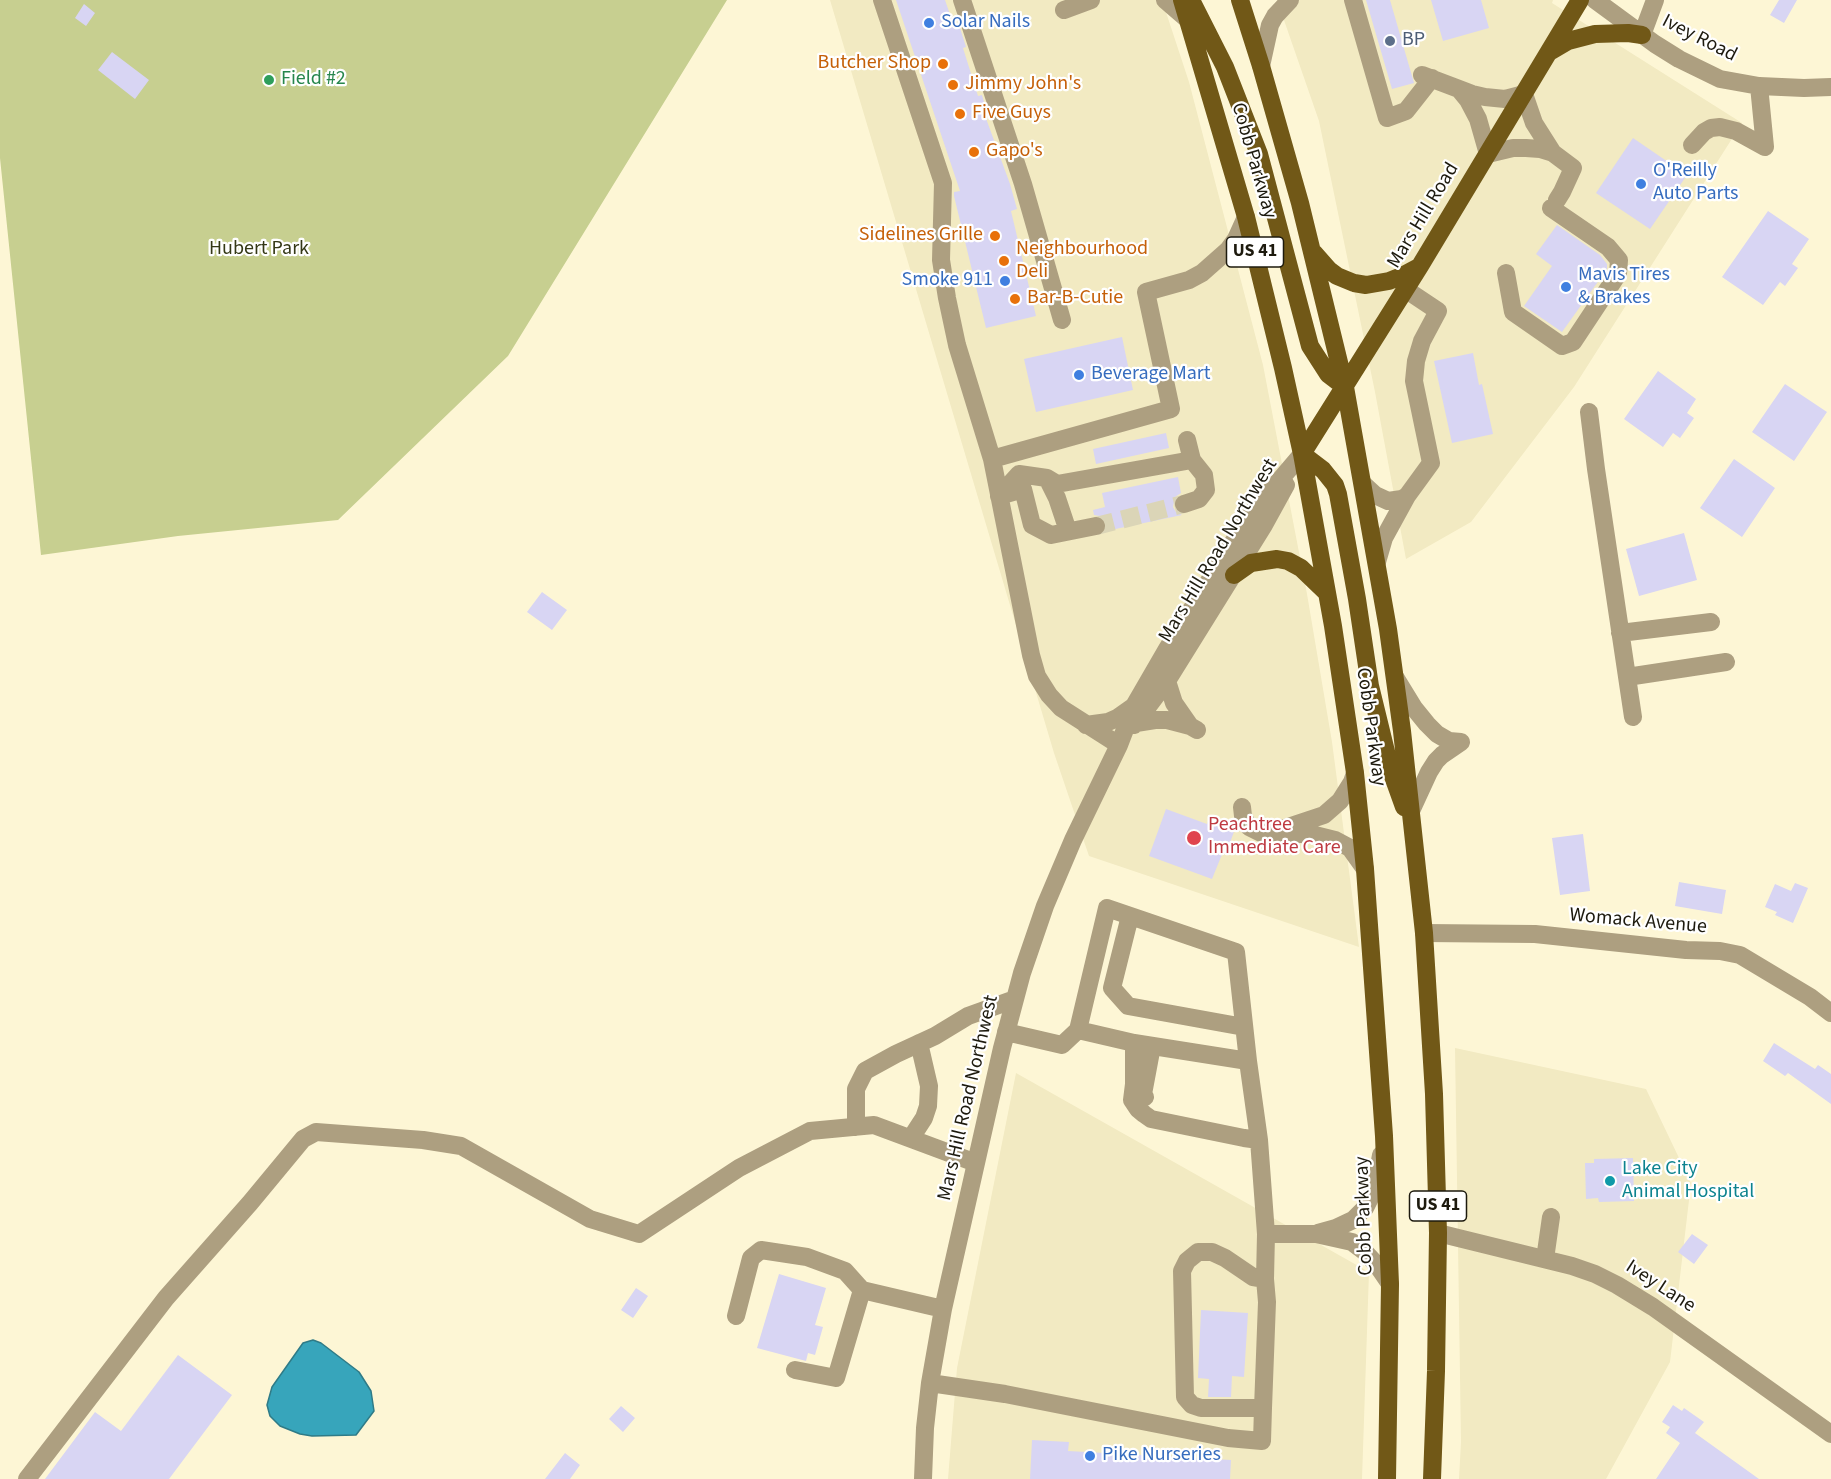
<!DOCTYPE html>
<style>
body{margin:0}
canvas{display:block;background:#fdf6d5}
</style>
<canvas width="1831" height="1479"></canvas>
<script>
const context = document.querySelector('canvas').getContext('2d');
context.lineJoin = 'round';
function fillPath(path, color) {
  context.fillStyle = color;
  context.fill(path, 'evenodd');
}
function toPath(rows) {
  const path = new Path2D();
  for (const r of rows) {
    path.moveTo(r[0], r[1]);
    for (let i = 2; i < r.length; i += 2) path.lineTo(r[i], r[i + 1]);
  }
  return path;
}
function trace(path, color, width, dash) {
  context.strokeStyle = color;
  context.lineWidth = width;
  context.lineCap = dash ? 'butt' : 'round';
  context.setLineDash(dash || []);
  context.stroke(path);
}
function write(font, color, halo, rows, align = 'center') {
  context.font = font + ' "Source Sans 3",sans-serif';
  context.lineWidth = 4.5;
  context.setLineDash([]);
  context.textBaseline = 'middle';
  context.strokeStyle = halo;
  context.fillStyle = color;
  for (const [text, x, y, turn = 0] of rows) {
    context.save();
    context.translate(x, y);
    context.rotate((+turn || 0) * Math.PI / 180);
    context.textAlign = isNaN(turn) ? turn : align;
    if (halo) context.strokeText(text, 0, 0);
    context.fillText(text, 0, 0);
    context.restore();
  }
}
const built = toPath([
 [830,0,1162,0,1189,82,1263,365,1307,594,1332,742,1359,947,1089,856,1054,753],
 [1277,0,1553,0,1552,3,1742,123,1574,387,1471,522,1406,559,1375,392,1319,121],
 [1455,1048,1646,1089,1691,1183,1670,1362,1606,1479,1459,1479,1461,1442],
 [1016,1073,1369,1272,1362,1479,948,1479,957,1368]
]);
const green = toPath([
 [0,0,727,0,508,356,338,520,178,536,41,555,0,158]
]);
const water = toPath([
 [313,1340,321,1343,359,1372,371,1391,374,1411,356,1435,312,1436,300,1434,280,1426,270,1416,267,1405,272,1387,303,1343,313,1340]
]);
const building = toPath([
 [896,0,945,0,955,29,960,28,966,47,963,48,978,96,982,95,987,112,984,113,1010,184,1017,209,1011,211,1036,316,986,328,954,196,954,192,960,191],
 [1366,0,1390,0,1414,83,1392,89],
 [1431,0,1481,0,1489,28,1443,41],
 [1779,0,1797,0,1784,23,1770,15],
 [84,4,95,13,86,26,75,18],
 [112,52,149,80,135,99,98,70],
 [1633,138,1687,175,1650,229,1596,193],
 [1768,211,1809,239,1792,264,1798,268,1785,286,1780,282,1763,305,1722,277],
 [1557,225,1600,255,1607,264,1607,269,1562,332,1524,306,1552,266,1536,254],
 [1122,337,1133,390,1036,412,1024,359],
 [1473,353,1479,385,1482,384,1493,434,1452,443,1434,361],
 [1658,371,1696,399,1687,413,1694,418,1680,438,1673,433,1663,447,1624,419],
 [1785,384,1827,412,1794,461,1752,432],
 [1166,433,1169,448,1096,464,1093,449],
 [1734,459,1775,488,1742,537,1700,508],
 [1178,477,1181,493,1175,497,1173,507,1176,512,1182,515,1106,531,1107,524,1105,519,1100,516,1094,515,1093,510,1105,507,1102,493],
 [1684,533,1697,580,1639,596,1626,549],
 [542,592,567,610,552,630,527,612],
 [1166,809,1207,824,1209,819,1235,829,1228,848,1225,847,1212,879,1149,856],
 [1583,834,1590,891,1560,895,1552,838],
 [1679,882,1726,890,1722,914,1675,906],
 [1795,883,1808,888,1793,923,1775,915,1777,912,1765,907,1775,884,1791,891],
 [1774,1043,1815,1069,1818,1065,1831,1074,1831,1104,1788,1073,1785,1076,1763,1061],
 [1633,1158,1634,1201,1599,1202,1598,1198,1586,1199,1585,1163,1594,1163,1594,1159],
 [1692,1234,1708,1245,1694,1264,1678,1252],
 [779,1274,826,1288,815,1325,823,1327,815,1355,808,1353,806,1361,757,1348],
 [636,1288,648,1296,633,1318,621,1310],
 [1201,1310,1248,1313,1244,1377,1232,1376,1231,1397,1208,1397,1209,1379,1198,1378],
 [178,1355,232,1395,169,1479,45,1479,95,1412,121,1431],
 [1673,1405,1682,1411,1684,1408,1704,1422,1695,1433,1759,1479,1656,1479,1680,1443,1666,1433,1670,1427,1662,1422],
 [621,1406,635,1418,623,1432,609,1419],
 [1032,1440,1069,1442,1068,1451,1231,1460,1230,1479,1030,1479],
 [565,1453,580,1465,570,1479,545,1479]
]);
const minorTunnel = toPath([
 [1096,526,1184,504]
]);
const minor = toPath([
 [882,0,943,183,941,260,947,298,957,345,992,459,1031,655,1037,676,1049,695,1061,708,1119,745],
 [962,0,1023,184,1062,320],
 [1165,0,1187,19],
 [1353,0,1387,118,1406,111,1432,78],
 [1595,0,1655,44,1679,59,1720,79,1759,86,1804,88,1831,87],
 [1064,10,1091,0],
 [1642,35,1655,0],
 [1261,66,1270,25,1275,16,1290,0],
 [1422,75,1459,89,1472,94,1485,97,1505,99,1524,94,1534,123,1553,153,1540,149,1526,148,1513,148,1488,154,1478,119,1468,100,1459,89],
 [1692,145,1704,132,1711,128,1720,127,1736,131,1765,147,1759,86],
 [1553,153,1573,168,1562,192,1557,200],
 [1506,273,1513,312,1562,346,1573,342,1618,274,1619,260,1608,247,1551,208],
 [1589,412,1596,469,1633,717],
 [992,459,1171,409,1146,292,1189,280,1202,273,1228,250,1236,239,1246,217],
 [1047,478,1057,498,1068,531],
 [1363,484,1375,495,1388,501,1402,499,1407,496],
 [999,496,1019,474,1047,478,1057,484,1192,460,1187,440],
 [999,496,1023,489,1032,525,1051,535,1096,526],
 [1184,504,1199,499,1206,490,1204,475,1192,460],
 [1377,562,1384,538,1407,496,1431,463,1414,381,1416,361,1422,341,1438,311,1405,289],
 [1620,633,1711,622],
 [1395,677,1414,708,1427,724,1437,734,1449,741,1461,742],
 [1627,677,1726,662],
 [1167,681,1174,703,1190,726],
 [1136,723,1155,720,1167,720,1190,726,1197,730],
 [1086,725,1108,722,1117,718,1134,706],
 [1134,725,1167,681,1264,525,1286,485],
 [1355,773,1352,782,1340,801,1324,815,1273,832,1315,835,1335,840,1350,848,1365,869],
 [1242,807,1243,816,1249,827,1261,833,1273,832],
 [1411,811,1429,772,1436,761,1442,755,1461,742],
 [1130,916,1112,988,1128,1006,1244,1027],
 [1424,933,1535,934,1686,950,1720,951,1740,955,1810,997,1831,1013],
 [1078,1030,1107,908,1236,952,1248,1061,1259,1140,1266,1234,1316,1234,1352,1242,1364,1251,1377,1265,1390,1284],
 [1006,1032,1062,1045,1078,1030,1134,1043,1248,1061],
 [1134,1043,1134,1084,1132,1100,1138,1109,1144,1114,1151,1119,1244,1138,1259,1140],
 [1145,1097,1143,1094,1152,1046],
 [856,1127,856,1089,865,1071,896,1054,935,1036,968,1016,1015,999],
 [911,1138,924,1118,928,1106,929,1086,919,1043],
 [1318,1233,1336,1228,1353,1220,1365,1208,1375,1188,1381,1155],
 [1438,1233,1572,1266,1595,1274,1617,1285,1653,1307,1831,1434],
 [1545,1259,1551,1217],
 [1265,1279,1266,1234],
 [736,1316,751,1258,761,1250,807,1257,845,1271,862,1290],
 [795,1370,836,1378,862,1290,943,1309],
 [930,1383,1005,1394,1228,1438,1262,1441,1263,1408,1267,1302,1265,1279,1253,1277,1225,1258,1212,1252,1198,1252,1187,1261,1182,1271,1185,1397,1192,1405,1201,1408,1263,1408],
 [27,1479,166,1298,250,1203,303,1139,316,1132,423,1140,461,1146,590,1219,639,1234,739,1168,810,1131,874,1125,976,1163],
 [923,1479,925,1428,930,1383,943,1309,1002,1048,1022,973,1045,906,1073,840,1119,745,1134,706,1167,649,1250,515,1302,454]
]);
const major = toPath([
 [1182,0,1246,217,1283,368,1302,454,1333,626,1355,773,1365,869,1384,1136,1390,1284,1387,1479],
 [1191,0,1225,67,1259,154,1310,346,1328,374,1345,387],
 [1240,0,1261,66,1300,203,1345,387,1388,629,1402,731,1424,933,1434,1094,1438,1233,1436,1371,1432,1479],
 [1551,51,1568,41,1595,34,1628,33,1642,35],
 [1314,253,1329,270,1337,276,1354,283,1366,285,1389,281,1404,275,1419,267],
 [1302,454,1420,266,1580,0],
 [1302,454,1323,470,1335,485,1338,494,1357,599,1370,686,1390,768,1404,807],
 [1234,575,1251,563,1277,559,1288,561,1301,568,1327,593]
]);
const markers = [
 [929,23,6,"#3f7fe0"],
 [1390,41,6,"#5c6f8a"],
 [943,64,6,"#e8710a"],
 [269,80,6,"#2e9e5b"],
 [953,85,6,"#e8710a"],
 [960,114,6,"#e8710a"],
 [974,152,6,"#e8710a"],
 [1641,184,6,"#3f7fe0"],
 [995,236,6,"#e8710a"],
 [1004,261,6,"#e8710a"],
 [1005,281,6,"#3f7fe0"],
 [1566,287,6,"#3f7fe0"],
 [1015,299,6,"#e8710a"],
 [1079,375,6,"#3f7fe0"],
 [1194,838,8,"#e0444e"],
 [1610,1181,6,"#0f9aa8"],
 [1090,1456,6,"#3f7fe0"]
];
const shields = [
 [1255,252,57],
 [1438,1206,57]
];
const shieldNames = [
 ["US 41",1255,252],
 ["US 41",1438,1206]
];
const shopNames = [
 ["Solar Nails",941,23],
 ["O'Reilly",1653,172],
 ["Auto Parts",1653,195],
 ["Mavis Tires",1578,276],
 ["& Brakes",1578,299],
 ["Smoke 911",993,281,"right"],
 ["Beverage Mart",1091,375],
 ["Pike Nurseries",1102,1456]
];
const streetNames = [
 ["Ivey Road",1699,39,27],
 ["Cobb Parkway",1253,161,74],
 ["Mars Hill Road",1424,216,-59],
 ["Mars Hill Road Northwest",1219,551,-59],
 ["Cobb Parkway",1370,727,82],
 ["Womack Avenue",1638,922,5],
 ["Mars Hill Road Northwest",969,1098,-77],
 ["Cobb Parkway",1365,1216,-92],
 ["Ivey Lane",1660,1287,33]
];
const serviceNames = [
 ["BP",1402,41]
];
const foodNames = [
 ["Butcher Shop",931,64,"right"],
 ["Jimmy John's",965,85],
 ["Five Guys",972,114],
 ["Gapo's",986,152],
 ["Sidelines Grille",983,236,"right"],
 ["Neighbourhood",1016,250],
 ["Deli",1016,273],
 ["Bar-B-Cutie",1027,299]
];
const leisureNames = [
 ["Field #2",281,80]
];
const parkNames = [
 ["Hubert Park",259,250]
];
const healthNames = [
 ["Peachtree",1208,826],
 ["Immediate Care",1208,849]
];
const cultureNames = [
 ["Lake City",1622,1170],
 ["Animal Hospital",1622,1193]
];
fillPath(built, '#f2eac2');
fillPath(green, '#c7cf90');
fillPath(water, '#37a5bb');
trace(water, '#2f7b87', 1.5);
fillPath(building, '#d8d5f3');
trace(minorTunnel, '#dbd5b7', 18, [18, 9]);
trace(minor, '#ad9f80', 18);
trace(major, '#715817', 18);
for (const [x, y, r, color] of markers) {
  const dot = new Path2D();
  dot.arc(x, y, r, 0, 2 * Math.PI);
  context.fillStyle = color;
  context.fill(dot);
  trace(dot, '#fff', 2);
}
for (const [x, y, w] of shields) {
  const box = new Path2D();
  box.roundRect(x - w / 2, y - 15, w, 30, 4.5);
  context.fillStyle = '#fff';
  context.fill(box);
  trace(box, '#1d1a0e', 1.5);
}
write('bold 18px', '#1d1a0e', null, shieldNames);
write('20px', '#366cbe', '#fff', shopNames, 'left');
write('20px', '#1d1a0e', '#fff', streetNames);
write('20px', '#4e5e75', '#fff', serviceNames, 'left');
write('20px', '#c56008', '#fff', foodNames, 'left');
write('20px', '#27864d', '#fff', leisureNames, 'left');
write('20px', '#343816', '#fff', parkNames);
write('20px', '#be3a42', '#fff', healthNames, 'left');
write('20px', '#0d838f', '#fff', cultureNames, 'left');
</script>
